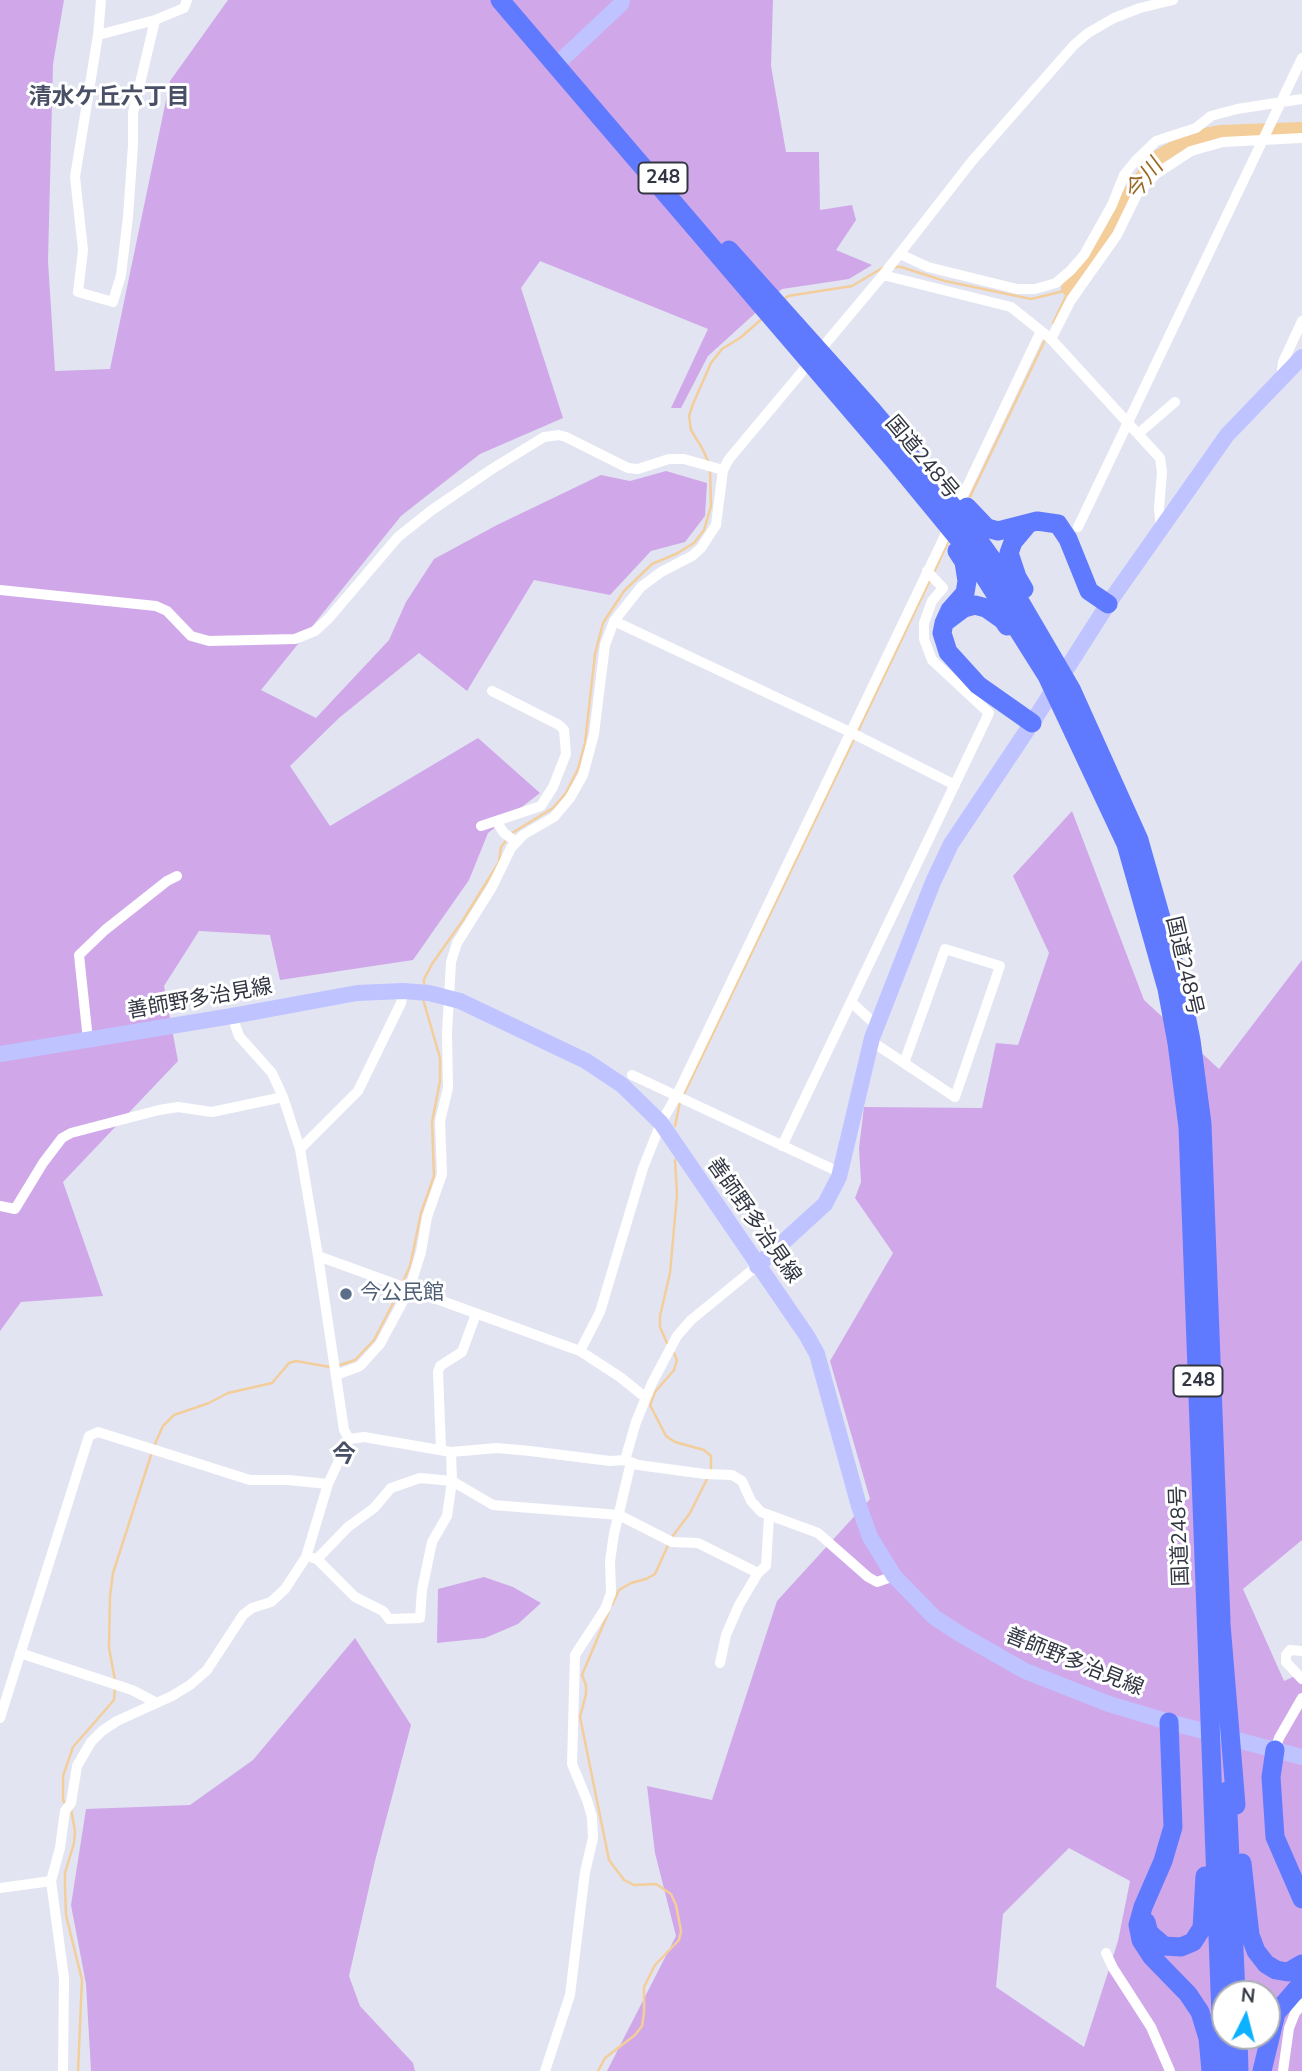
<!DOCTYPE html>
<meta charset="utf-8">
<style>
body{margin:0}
#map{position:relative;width:1302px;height:2071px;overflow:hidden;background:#e2e4f2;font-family:"Nunito Sans",sans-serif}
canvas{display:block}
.north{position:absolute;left:1211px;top:1980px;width:70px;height:70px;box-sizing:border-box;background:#fff;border:2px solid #adafb4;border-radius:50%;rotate:6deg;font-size:19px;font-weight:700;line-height:28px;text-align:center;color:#323643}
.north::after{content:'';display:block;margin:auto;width:24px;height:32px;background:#0cb2ff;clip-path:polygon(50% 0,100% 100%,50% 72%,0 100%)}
</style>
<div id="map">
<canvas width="1302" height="2071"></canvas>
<div class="north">N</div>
</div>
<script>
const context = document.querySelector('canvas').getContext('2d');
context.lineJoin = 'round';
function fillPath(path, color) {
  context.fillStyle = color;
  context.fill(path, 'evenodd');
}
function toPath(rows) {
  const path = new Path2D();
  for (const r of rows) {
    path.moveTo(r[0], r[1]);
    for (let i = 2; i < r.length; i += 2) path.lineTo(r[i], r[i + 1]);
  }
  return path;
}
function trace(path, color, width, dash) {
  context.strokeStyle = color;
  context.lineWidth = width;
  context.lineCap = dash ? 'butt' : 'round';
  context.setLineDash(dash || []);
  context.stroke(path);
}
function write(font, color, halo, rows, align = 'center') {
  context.font = font + ' "Nunito Sans","Noto Sans JP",sans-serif';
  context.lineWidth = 6;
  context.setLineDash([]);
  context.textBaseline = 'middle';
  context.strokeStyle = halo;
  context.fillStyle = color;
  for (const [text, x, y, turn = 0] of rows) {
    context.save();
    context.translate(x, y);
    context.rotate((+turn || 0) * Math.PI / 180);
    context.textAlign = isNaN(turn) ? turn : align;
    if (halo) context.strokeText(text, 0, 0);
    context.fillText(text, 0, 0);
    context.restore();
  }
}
const green = toPath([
 [0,0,64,0,53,64,48,261,55,371,110,369,170,81,228,0,773,0,771,66,786,152,819,152,820,210,852,205,856,220,836,250,872,265,849,279,782,289,708,356,681,408,671,408,708,329,540,261,521,288,563,418,480,454,401,516,261,690,316,718,389,640,406,602,434,559,497,525,601,475,630,481,666,471,707,483,705,516,685,542,651,551,610,595,534,580,467,691,419,653,339,718,290,766,330,826,478,738,540,793,488,833,469,880,413,960,280,980,270,935,199,931,164,986,178,1061,63,1182,103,1296,21,1302,0,1331],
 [1072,811,1144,1000,1219,1069,1302,960,1302,1540,1243,1589,1284,1681,1302,1673,1302,2071,607,2071,676,1936,655,1853,647,1786,712,1800,777,1601,870,1499,830,1361,893,1253,855,1198,861,1182,859,1148,864,1107,982,1108,996,1043,1018,1045,1049,953,1013,876],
 [1069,1848,1130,1881,1118,1941,1084,2047,996,1987,1003,1914],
 [1225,1994,1267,1994,1267,2036,1225,2036],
 [484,1577,513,1587,541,1603,518,1624,485,1638,437,1643,438,1589],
 [355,1638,411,1725,375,1861,349,1976,360,2006,413,2063,415,2071,91,2071,86,1984,71,1905,86,1809,190,1805,253,1760]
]);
const stream = toPath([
 [894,267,901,267,945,281,1031,299,1060,292,1070,288],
 [783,300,788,296,852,286,884,267],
 [1053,323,1070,288],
 [709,463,702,448,691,430,689,416,693,404,711,363,722,349,740,338,763,318],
 [969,499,1046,338],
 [934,572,949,540],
 [857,733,931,578],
 [512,833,553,808,566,793,578,769,585,743,595,654,603,623,624,591,652,564,676,554,694,543,704,530,711,506,710,470],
 [424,985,424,979,432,964,463,920,499,862,501,847,508,838],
 [683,1096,854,739],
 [675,1126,680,1102],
 [403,1282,410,1266,421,1213,434,1176,432,1122,440,1081,440,1058,423,999],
 [667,1343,660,1327,660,1316,670,1273,677,1195,675,1160],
 [674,1353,677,1360,674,1370,655,1392,650,1405,666,1436,675,1442,704,1450,711,1456,711,1471],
 [337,1366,355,1360,374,1340,401,1288],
 [154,1446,163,1426,174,1415,209,1403,228,1393,272,1383,289,1363,296,1361,330,1367],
 [672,1537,690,1513,708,1477],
 [612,1605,619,1590,631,1583,646,1579,655,1574,669,1543],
 [115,1680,109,1648,110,1596,113,1573,152,1452],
 [66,1805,63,1800,63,1776,73,1747,114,1700,115,1687],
 [71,1809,75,1831,74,1843,65,1873,65,1887,66,1915,82,1980,78,2071],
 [598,2071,605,2058,635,2035,642,2026,644,2013,644,1987,655,1965,679,1940,681,1931,676,1905,671,1894,656,1884,634,1885,624,1880,609,1860,580,1717,586,1694,586,1685,582,1675,609,1611]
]);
const river = toPath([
 [1070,288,1088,267,1134,190,1160,158,1193,139,1220,134,1302,131]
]);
const street = toPath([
 [101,0,98,35,75,177,83,250,78,292,113,302,121,275,128,217,133,145,133,113,155,20],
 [98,35,155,20,184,8,187,0],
 [900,254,928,267,1017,289,1035,289,1056,283,1071,270,1084,255,1112,205,1124,175,1136,160,1156,141,1196,128,1211,116,1237,109,1302,99],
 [883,275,1011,307,1051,339,1160,458,1162,472,1159,508,1161,529],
 [1051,339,1071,300,1117,235,1137,194,1156,174,1191,151,1223,142,1302,138],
 [1281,378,1283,362,1302,321],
 [1138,434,1175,402],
 [956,510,1041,331],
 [1078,527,1302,58],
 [0,590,156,606,167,611,191,636,209,641,295,639,315,631,329,618,398,537,432,510,492,469,544,437,559,435,566,437,628,468,638,469,669,459,684,459,723,470],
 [614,621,850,732,955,785],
 [496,821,504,833,516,842],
 [481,826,541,806,553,787,566,754,564,730,559,725,492,691],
 [851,1002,876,1025],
 [232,1016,239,1036,272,1073,283,1097,300,1149,318,1256,344,1430,349,1439],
 [88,1040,79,955,105,930,167,881,177,876],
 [871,1041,955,1097,1000,966,945,949,904,1063],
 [632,1075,841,1173],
 [782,1146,989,713,932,660,924,639,924,623,932,601,943,588,927,571],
 [300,1149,358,1091,401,1003,403,991],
 [0,1206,15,1209,43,1163,62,1138,71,1133,159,1110,178,1107,212,1112,283,1097],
 [318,1256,580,1351,620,1377,646,1398],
 [580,1351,600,1312,643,1168,661,1123,677,1095,950,525],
 [336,1375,360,1366,380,1344,409,1290,421,1252,427,1217,442,1174,440,1121,448,1088,447,1033,451,962,457,943,492,887,511,848,523,835,554,817,570,798,583,775,594,734,605,645,614,621,641,587,661,572,692,556,701,548,716,525,723,470,729,459,883,275,972,161,1074,45,1088,33,1114,18,1140,8,1173,0],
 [349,1439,364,1437,451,1452,497,1448,530,1451,610,1461,625,1460,638,1465,705,1474,732,1475,742,1481,751,1501,761,1512,818,1533,868,1577,877,1582,894,1576],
 [441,1450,438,1372,440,1366,462,1352,476,1314],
 [625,1460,636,1422,652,1383,677,1336,691,1320,757,1266],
 [313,1558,317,1559,355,1597,383,1611,389,1619,420,1618,422,1590,432,1542,447,1516,452,1481,451,1452],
 [317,1559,348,1527,374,1508,391,1488,420,1478,452,1481,493,1505,619,1515,672,1542,698,1543,758,1573,766,1566,769,1517],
 [1302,1651,1290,1650,1286,1655,1286,1662,1302,1679],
 [20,1653,132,1690,157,1703],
 [720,1663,726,1635,739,1605,758,1573],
 [0,1718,89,1436,98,1432,250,1480,288,1480,328,1484],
 [1275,1750,1279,1738,1302,1698],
 [0,1888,51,1881],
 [1106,1953,1113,1968,1151,2027,1170,2071],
 [63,2071,64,1978,51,1881,60,1848,65,1811,71,1803,77,1766,91,1742,102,1731,117,1721,172,1696,190,1685,207,1670,243,1615,252,1608,271,1602,285,1589,306,1557,328,1484,349,1439],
 [545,2071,570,1995,585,1872,593,1838,592,1817,587,1800,572,1764,575,1655,605,1609,611,1593,610,1561,614,1534,631,1462],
 [1283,2071,1289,2028,1295,2013,1302,2004]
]);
const secondary = toPath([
 [556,65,621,4,622,0],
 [0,1054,232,1016,357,993,403,991,429,993,460,1001,586,1061,622,1085,661,1123,807,1336,817,1354,859,1506,870,1537,894,1576,934,1617,960,1634,1025,1671,1109,1704,1169,1722,1302,1757],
 [757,1266,825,1204,839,1177,872,1038,933,882,951,844,1032,723,1108,604,1227,435,1302,357]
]);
const highway = toPath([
 [500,0,893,459,967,549,1047,676,1126,844,1167,989,1177,1043,1188,1127,1223,2071],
 [729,250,872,410,964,520,1009,583,1071,689,1139,840,1180,985,1191,1040,1202,1124,1221,1621],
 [967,507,987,528,998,531,1037,521,1058,524,1068,539,1089,591,1108,604],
 [957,551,964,562,967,581,965,593,950,610,944,623,942,633,948,652,978,685,1032,723],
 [1024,589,1017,577,1009,553,1013,542,1029,523],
 [944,623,964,608,975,605,986,608,1003,620,1007,626],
 [1221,1624,1236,1805],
 [1169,1722,1173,1827,1163,1861,1143,1907,1138,1925,1141,1940,1152,1957,1188,1994,1200,2012,1208,2038,1211,2071],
 [1275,1750,1271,1777,1275,1837,1302,1899],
 [1227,1791,1236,1994],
 [1242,1863,1250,1935,1256,1951,1266,1964,1276,1970,1288,1972,1302,1964],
 [1146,1922,1149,1933,1164,1946,1181,1947,1193,1942,1202,1928,1205,1876],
 [1238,2036,1239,2071],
 [1262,2071,1276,2013,1302,1983]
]);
const markers = [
 [346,1294,7,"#5c6f8a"]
];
const shields = [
 [663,178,49],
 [1198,1381,49]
];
const shieldNames = [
 ["248",663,178],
 ["248",1198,1381]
];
const streetNames = [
 ["国道248号",921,458,50],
 ["国道248号",1183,966,77],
 ["善師野多治見線",200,1000,-10],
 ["善師野多治見線",753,1221,55],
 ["国道248号",1181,1536,-92],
 ["善師野多治見線",1074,1663,22]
];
const serviceNames = [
 ["今公民館",360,1294]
];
const neighbourhoodNames = [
 ["清水ケ丘六丁目",109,98]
];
const waterNames = [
 ["今川",1145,181,-51]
];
const quarterNames = [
 ["今",344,1456]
];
fillPath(green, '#d0a8e9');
trace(stream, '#f3cd9a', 2.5);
trace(river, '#f3cd9a', 18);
trace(street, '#fff', 10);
trace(secondary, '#bfc3ff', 16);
trace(highway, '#607aff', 19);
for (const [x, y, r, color] of markers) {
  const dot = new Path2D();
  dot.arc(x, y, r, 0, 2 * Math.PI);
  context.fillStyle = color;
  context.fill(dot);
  trace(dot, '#fff', 2.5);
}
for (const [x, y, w] of shields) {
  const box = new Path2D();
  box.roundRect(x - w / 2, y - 15.5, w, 31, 5);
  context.fillStyle = '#fff';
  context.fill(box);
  trace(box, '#323643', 2);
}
write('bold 19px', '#323643', null, shieldNames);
write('21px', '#323643', '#fff', streetNames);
write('21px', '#4e5e75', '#fff', serviceNames, 'left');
write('bold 23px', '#495066', '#fff', neighbourhoodNames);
write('italic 23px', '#9a6925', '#fff', waterNames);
write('bold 24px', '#495066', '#fff', quarterNames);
</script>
